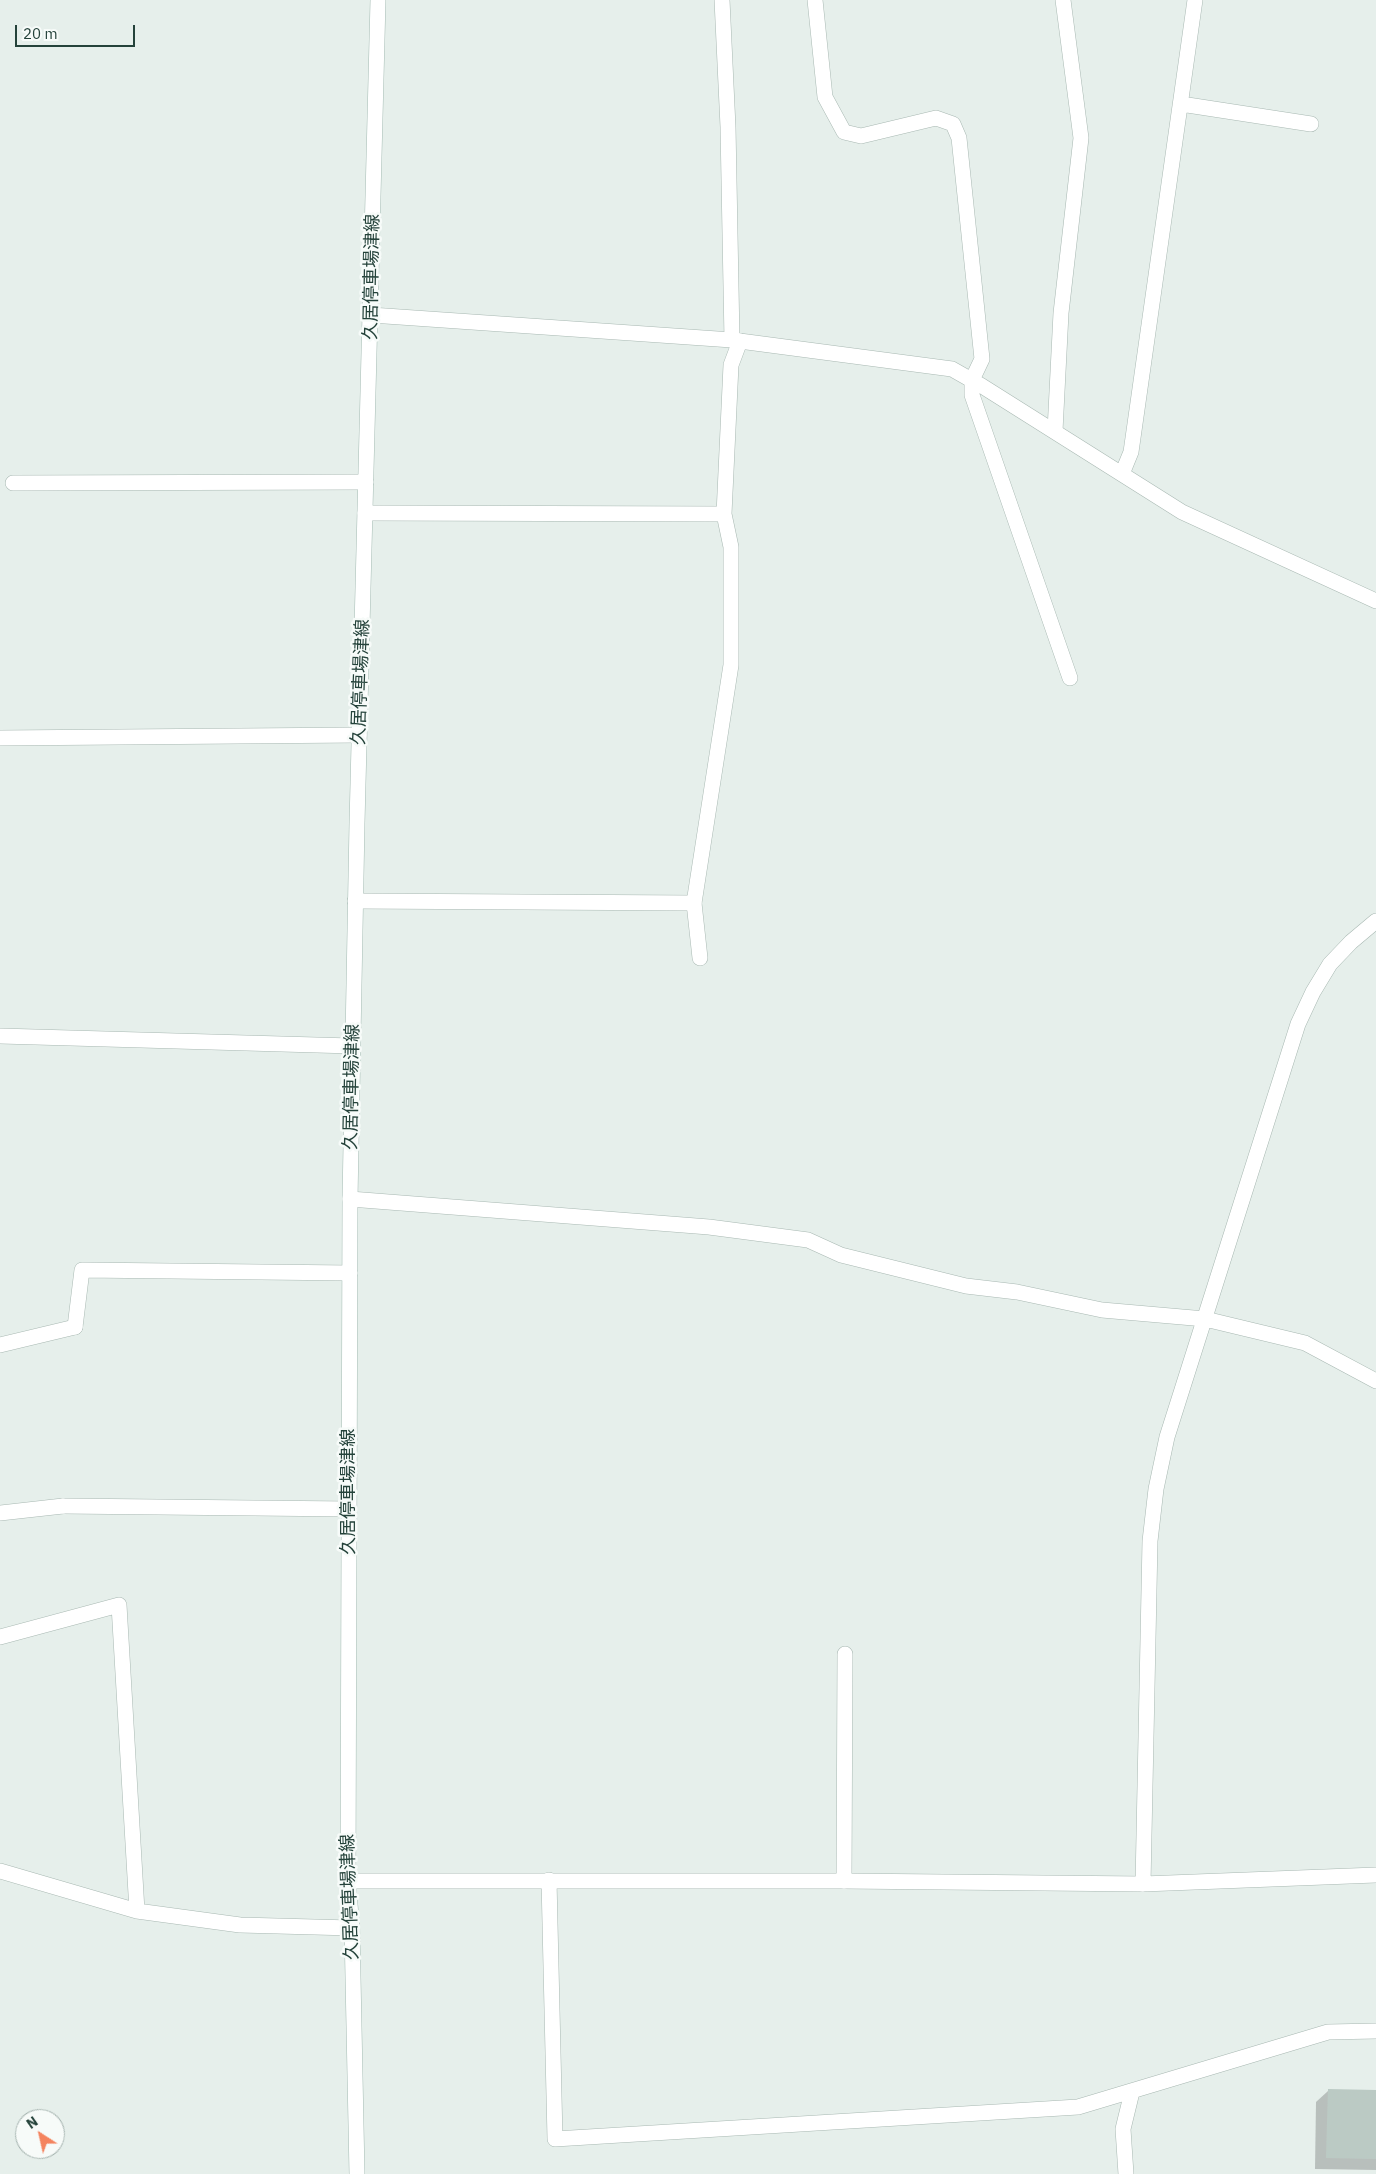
<!DOCTYPE html>
<meta charset="utf-8">
<style>
body{margin:0}
#map{position:relative;width:1376px;height:2174px;overflow:hidden;background:#e6efeb;font-family:"IBM Plex Sans",sans-serif}
canvas{display:block}
.north{position:absolute;left:15px;top:2109px;width:50px;height:50px;box-sizing:border-box;background:#f7fbf9;border:1px solid #a3b1ad;border-radius:50%;rotate:325deg;font-size:14px;font-weight:700;line-height:20px;text-align:center;color:#24423a}
.north::after{content:'';display:block;margin:auto;width:18px;height:22px;background:#f4845f;clip-path:polygon(50% 0,100% 100%,50% 72%,0 100%)}
.scale{position:absolute;left:15px;top:25px;width:120px;height:22px;box-sizing:border-box;border:2px solid #24423a;border-top:0;padding-left:6px;font-size:15px;line-height:18px;white-space:nowrap;color:#24423a;-webkit-text-stroke:4px #f7fbf9;paint-order:stroke}
</style>
<div id="map">
<canvas width="1376" height="2174"></canvas>
<div class="north">N</div>
<div class="scale">20 m</div>
</div>
<script>
const context = document.querySelector('canvas').getContext('2d');
context.lineJoin = 'round';
function fillPath(path, color) {
  context.fillStyle = color;
  context.fill(path, 'evenodd');
}
function toPath(rows) {
  const path = new Path2D();
  for (const r of rows) {
    path.moveTo(r[0], r[1]);
    for (let i = 2; i < r.length; i += 2) path.lineTo(r[i], r[i + 1]);
  }
  return path;
}
function trace(path, color, width, dash) {
  context.strokeStyle = color;
  context.lineWidth = width;
  context.lineCap = dash ? 'butt' : 'round';
  context.setLineDash(dash || []);
  context.stroke(path);
}
function write(font, color, halo, rows, align = 'center') {
  context.font = font + ' "IBM Plex Sans","Noto Sans JP",sans-serif';
  context.lineWidth = 5;
  context.setLineDash([]);
  context.textBaseline = 'middle';
  context.strokeStyle = halo;
  context.fillStyle = color;
  for (const [text, x, y, turn = 0] of rows) {
    context.save();
    context.translate(x, y);
    context.rotate((+turn || 0) * Math.PI / 180);
    context.textAlign = isNaN(turn) ? turn : align;
    if (halo) context.strokeText(text, 0, 0);
    context.fillText(text, 0, 0);
    context.restore();
  }
}
const shadow = toPath([
 [1328,2091,1376,2091,1376,2170,1315,2169,1316,2102]
]);
const building = toPath([
 [1328,2089,1376,2090,1376,2159,1326,2158]
]);
const service = toPath([
 [722,0,728,127,732,340],
 [1055,431,1061,313,1081,138,1063,0],
 [13,483,366,482],
 [365,513,724,514],
 [0,738,359,735],
 [700,958,694,903,731,665,731,547,724,514,731,365,740,341],
 [75,1327,82,1270,350,1273],
 [63,1506,349,1509]
]);
const minor = toPath([
 [815,0,825,97,844,132,861,136,936,118,953,124,959,138,982,359,972,380,972,395,1070,678],
 [1181,104,1311,124],
 [371,315,732,340,952,369,982,386,1182,512,1376,601],
 [1122,474,1131,452,1195,0],
 [355,901,694,903],
 [1376,921,1351,942,1330,964,1313,992,1298,1024,1167,1437,1156,1489,1150,1541,1143,1884,1376,1875],
 [0,1036,352,1046],
 [350,1199,709,1227,808,1240,841,1255,966,1286,1017,1292,1102,1310,1205,1319,1305,1343,1376,1381],
 [0,1345,75,1327],
 [0,1513,63,1506],
 [0,1637,119,1605,137,1911],
 [0,1871,137,1911,240,1925,352,1928],
 [549,1880,555,2139,1078,2107,1328,2032,1376,2031],
 [844,1881,845,1654],
 [1126,2174,1123,2129,1132,2092]
]);
const tertiary = toPath([
 [348,1881,844,1881,1143,1884]
]);
const secondary = toPath([
 [357,2174,352,1928,348,1881,350,1199,357,823,378,0]
]);
const streetNames = [
 ["久居停車場津線",372,277,-89],
 ["久居停車場津線",361,682,-88],
 ["久居停車場津線",352,1087,-89],
 ["久居停車場津線",349,1492,-90],
 ["久居停車場津線",350,1897,-92]
];
fillPath(shadow, '#0003');
fillPath(building, '#bbcac4');
trace(service, '#a8b8b2', 16);
trace(minor, '#a8b8b2', 16);
trace(tertiary, '#a8b8b2', 16);
trace(secondary, '#a4bbb3', 16);
trace(service, '#fff', 15);
trace(minor, '#fff', 15);
trace(tertiary, '#fff', 15);
trace(secondary, '#fff', 15);
write('18px', '#24423a', '#f7fbf9', streetNames);
</script>
